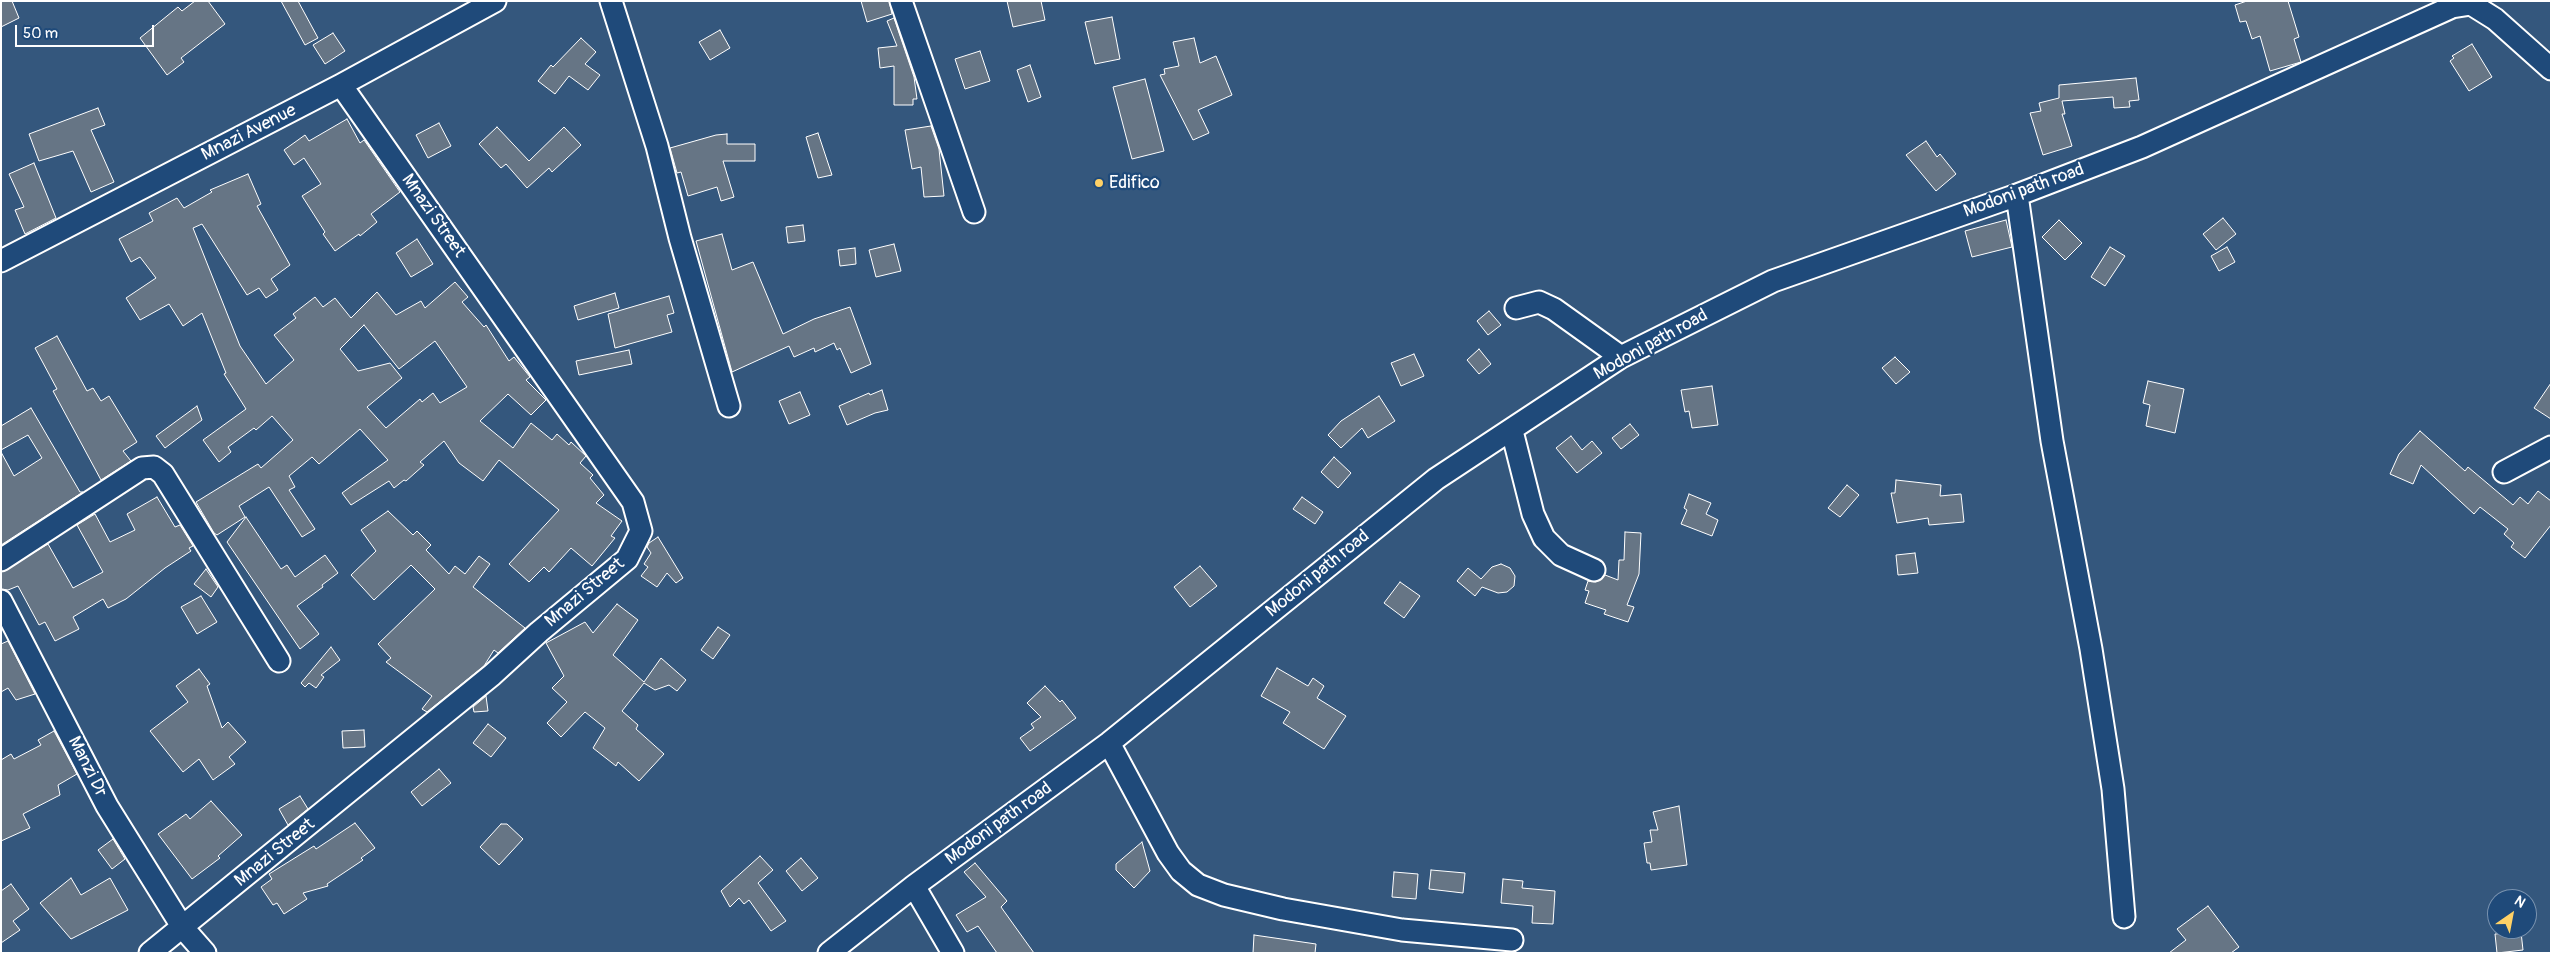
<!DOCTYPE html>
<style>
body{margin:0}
#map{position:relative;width:2552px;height:954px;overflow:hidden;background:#34577d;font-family:Pangolin,sans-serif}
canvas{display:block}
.frame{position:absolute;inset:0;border:2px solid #fff;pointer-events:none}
.north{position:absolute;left:2487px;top:889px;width:50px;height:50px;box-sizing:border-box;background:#1f4a7a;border:1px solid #7992af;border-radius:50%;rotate:33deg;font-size:14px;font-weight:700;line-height:20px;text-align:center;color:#fff}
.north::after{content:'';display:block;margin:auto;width:18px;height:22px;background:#ffd166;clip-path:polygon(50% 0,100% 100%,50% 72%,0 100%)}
.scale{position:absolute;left:15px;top:25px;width:139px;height:22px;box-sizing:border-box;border:2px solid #fff;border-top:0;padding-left:6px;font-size:15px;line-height:18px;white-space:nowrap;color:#fff;-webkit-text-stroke:4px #1f4a7a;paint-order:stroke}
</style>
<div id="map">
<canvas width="2552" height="954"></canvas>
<div class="frame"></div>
<div class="north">N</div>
<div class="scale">50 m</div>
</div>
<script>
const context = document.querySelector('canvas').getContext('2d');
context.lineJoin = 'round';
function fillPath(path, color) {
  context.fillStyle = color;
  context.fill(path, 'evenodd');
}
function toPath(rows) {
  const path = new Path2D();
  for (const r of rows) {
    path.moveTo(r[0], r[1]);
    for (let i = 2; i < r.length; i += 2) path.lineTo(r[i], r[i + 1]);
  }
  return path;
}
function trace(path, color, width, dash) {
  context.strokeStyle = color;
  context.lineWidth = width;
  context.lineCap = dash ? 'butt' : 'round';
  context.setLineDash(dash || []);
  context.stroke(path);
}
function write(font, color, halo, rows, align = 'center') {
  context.font = font + ' Pangolin,sans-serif';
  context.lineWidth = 4.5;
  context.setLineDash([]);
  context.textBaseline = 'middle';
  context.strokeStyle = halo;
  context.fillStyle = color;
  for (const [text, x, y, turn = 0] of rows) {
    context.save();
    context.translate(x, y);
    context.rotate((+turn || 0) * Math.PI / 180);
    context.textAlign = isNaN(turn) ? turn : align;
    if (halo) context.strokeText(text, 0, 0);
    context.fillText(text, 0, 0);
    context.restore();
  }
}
const building = toPath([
 [1,1,12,1,19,18,1,27,1,1],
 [195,1,208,1,225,24,181,58,184,62,167,75,140,38,178,7,182,11,195,1],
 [281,1,298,1,318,38,305,45,281,1],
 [861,1,889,1,892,14,867,22,861,1],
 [1007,1,1041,1,1045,20,1013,27,1007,1],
 [2247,1,2288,1,2299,37,2294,39,2301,62,2270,71,2260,36,2252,39,2246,21,2240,22,2235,5,2247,1],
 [1112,17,1120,59,1095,64,1085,22,1112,17],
 [894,18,914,77,917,99,913,99,913,105,894,105,894,66,880,68,878,48,897,46,887,21,894,18],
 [720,30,730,48,710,60,699,42,720,30],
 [333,33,345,51,325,64,313,45,333,33],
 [581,38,596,52,585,64,600,75,588,90,569,76,555,94,538,81,551,65,553,67,581,38],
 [1194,38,1200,63,1216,56,1232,95,1198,110,1209,133,1193,140,1160,75,1165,74,1164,69,1179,66,1173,42,1194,38],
 [2472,44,2492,77,2469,91,2450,61,2454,58,2452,56,2472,44],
 [980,51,990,81,965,89,955,59,980,51],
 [1030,65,1041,97,1028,102,1017,70,1030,65],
 [2136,78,2139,100,2129,101,2130,107,2114,108,2113,97,2062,101,2065,114,2062,114,2072,146,2043,155,2030,113,2041,111,2039,103,2059,98,2059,85,2136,78],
 [1145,79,1164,151,1132,159,1113,87,1145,79],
 [98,108,105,125,91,130,114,182,91,192,73,151,39,161,29,134,98,108],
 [347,119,360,143,364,140,400,192,371,214,377,222,360,236,359,234,335,251,323,234,325,232,302,196,321,184,304,158,294,165,284,150,305,135,309,141,347,119],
 [439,123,451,146,428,158,416,135,439,123],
 [931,126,939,149,944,196,924,197,921,167,912,169,905,130,931,126],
 [497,127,529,161,564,127,581,145,552,172,549,168,527,188,506,164,501,168,479,144,497,127],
 [818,133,832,175,818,178,806,137,818,133],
 [727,134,727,144,755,144,755,161,723,161,734,197,721,201,717,187,688,196,681,172,677,173,670,148,716,135,727,134],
 [1926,141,1937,157,1940,154,1956,174,1936,191,1906,155,1926,141],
 [34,163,56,218,25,234,15,210,24,207,9,174,34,163],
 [248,174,261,204,257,206,290,265,271,279,278,290,266,298,259,288,247,295,202,224,193,228,240,346,266,384,294,360,274,335,296,318,293,314,315,297,323,307,335,298,351,318,377,292,396,315,421,301,425,308,455,282,468,297,462,302,484,327,486,325,509,361,514,357,530,377,526,380,546,400,531,415,508,394,480,421,513,448,531,423,552,440,557,434,569,445,571,442,586,456,580,463,593,475,590,478,604,495,596,503,622,521,611,536,615,538,592,566,571,548,549,572,544,567,529,582,509,564,559,510,499,460,483,481,459,463,444,441,420,462,424,465,406,481,404,480,394,488,389,481,351,505,342,493,388,460,360,429,319,464,312,457,289,476,295,487,289,490,315,529,302,537,269,487,239,506,245,517,217,535,214,533,196,502,258,464,261,468,293,440,272,416,256,430,254,428,228,447,231,452,219,462,203,440,246,409,224,374,226,373,202,313,183,326,169,304,140,320,126,298,156,278,140,257,131,262,119,239,153,221,149,213,177,198,184,208,212,192,210,190,248,174],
 [364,325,399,369,435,341,467,387,440,403,433,393,422,402,420,399,386,428,367,407,402,378,390,363,358,371,340,349,364,325],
 [2223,218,2236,234,2216,250,2203,234,2223,218],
 [2006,220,2012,247,1972,257,1965,231,2006,220],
 [2059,220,2082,243,2065,260,2042,237,2059,220],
 [803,225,805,241,788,243,786,227,803,225],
 [722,234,732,270,753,262,783,334,814,319,850,307,871,364,851,373,840,348,837,350,834,343,815,352,814,348,794,357,789,346,732,372,696,241,722,234],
 [417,239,433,264,411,277,396,253,417,239],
 [894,244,901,271,876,277,869,250,894,244],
 [2110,247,2125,256,2105,286,2091,277,2110,247],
 [2227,247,2235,262,2219,271,2211,256,2227,247],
 [855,248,856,264,840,266,838,250,855,248],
 [615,293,619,308,578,320,574,306,615,293],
 [669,296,674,313,667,315,672,332,615,348,608,314,669,296],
 [1489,311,1501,325,1488,335,1477,321,1489,311],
 [57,336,87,391,93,388,101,401,109,396,137,442,123,451,131,461,101,480,53,391,57,389,35,348,57,336],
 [1479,349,1491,364,1479,374,1467,360,1479,349],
 [629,350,632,364,579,375,576,361,629,350],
 [1414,354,1424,376,1401,386,1391,363,1414,354],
 [1895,357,1910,372,1896,384,1882,368,1895,357],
 [2148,381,2184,389,2175,433,2146,426,2150,405,2143,403,2148,381],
 [2551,383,2551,419,2534,408,2551,383],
 [1712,386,1718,425,1692,428,1689,411,1685,412,1681,390,1712,386],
 [882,390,888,410,875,413,847,425,839,406,869,393,870,395,882,390],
 [800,392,810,415,789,424,779,401,800,392],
 [1379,396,1395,421,1368,438,1362,428,1341,448,1328,435,1341,421,1379,396],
 [197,406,202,420,165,448,156,436,197,406],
 [31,408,80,492,83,492,1,545,1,452,14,476,42,458,28,435,1,450,1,426,31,408],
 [1630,424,1639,435,1621,449,1612,438,1630,424],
 [2420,431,2465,471,2468,467,2513,505,2520,497,2528,504,2538,491,2551,501,2551,525,2525,558,2511,547,2514,543,2504,534,2508,529,2480,507,2474,514,2421,465,2413,484,2390,474,2399,454,2420,431],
 [1571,436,1582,450,1592,441,1602,453,1577,473,1556,448,1571,436],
 [1334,457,1351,473,1338,488,1321,472,1334,457],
 [1896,480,1941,485,1940,496,1961,494,1964,522,1929,525,1928,518,1897,523,1891,493,1895,493,1896,480],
 [1847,485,1859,495,1840,517,1828,508,1847,485],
 [1689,494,1711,503,1706,514,1718,520,1712,536,1681,524,1687,510,1684,508,1689,494],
 [157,497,175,527,180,525,193,546,189,548,191,551,165,568,126,599,108,608,103,599,73,617,79,629,55,641,45,622,39,625,18,586,8,590,1,589,1,572,48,544,73,588,103,572,77,525,95,514,110,542,135,530,127,514,157,497],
 [1302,497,1323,512,1315,524,1293,509,1302,497],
 [388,511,413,535,417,531,431,545,426,550,449,574,455,566,465,574,479,556,490,564,473,587,525,628,498,653,494,650,484,666,427,712,422,709,432,696,386,662,391,658,378,644,435,589,411,565,374,600,351,575,376,551,361,530,388,511],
 [246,517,281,569,287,565,295,577,325,555,338,573,322,585,323,587,297,606,319,634,300,649,227,542,246,517],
 [1625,532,1641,533,1639,574,1627,605,1634,607,1628,622,1604,614,1606,610,1585,603,1589,591,1585,590,1588,581,1596,582,1605,575,1618,580,1619,560,1624,560,1625,532],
 [658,537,683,578,676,583,667,573,657,587,641,576,648,567,644,564,651,553,647,547,649,543,658,537],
 [1915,553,1918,573,1898,575,1896,555,1915,553],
 [1501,564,1510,568,1515,576,1514,586,1507,592,1498,593,1482,587,1475,596,1457,581,1468,568,1481,579,1492,567,1501,564],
 [1200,566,1217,586,1190,607,1174,587,1200,566],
 [206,569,218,587,211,597,194,584,206,569],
 [1400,582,1420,596,1404,618,1384,603,1400,582],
 [201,596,217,622,197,634,181,607,201,596],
 [617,604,638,620,613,655,644,682,661,658,686,680,677,691,669,685,655,690,644,683,622,711,638,725,636,729,664,754,639,781,618,762,616,766,593,748,605,728,585,712,561,737,547,723,567,702,552,688,564,676,546,643,585,622,593,633,617,604],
 [718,627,730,635,713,659,701,650,718,627],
 [8,641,35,694,16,700,8,688,1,692,1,644,8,641],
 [331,647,340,660,321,675,324,677,316,688,309,683,305,687,301,683,331,647],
 [1277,668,1308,686,1313,678,1324,686,1317,698,1346,716,1324,749,1283,723,1290,712,1261,696,1277,668],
 [199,669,210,684,207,686,222,728,228,722,246,742,229,757,235,764,213,780,199,759,183,772,150,731,188,702,176,686,199,669],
 [1045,686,1060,702,1062,700,1076,718,1030,751,1020,738,1034,728,1031,724,1041,717,1027,703,1045,686],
 [486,696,488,711,474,712,473,707,486,696],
 [488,724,506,738,491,757,473,743,488,724],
 [364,730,365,747,343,748,342,731,364,730],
 [54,731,77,774,58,785,60,795,23,814,30,828,1,841,1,760,11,754,14,759,41,745,38,740,54,731],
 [439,769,451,783,422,806,411,792,439,769],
 [300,796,308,809,288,825,279,809,300,796],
 [211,801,242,835,218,856,220,858,192,879,158,834,186,814,190,819,211,801],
 [1679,806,1687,865,1651,870,1650,863,1647,863,1644,843,1652,842,1650,830,1658,830,1653,812,1679,806],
 [355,823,375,848,361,858,363,860,327,884,328,886,303,893,307,899,284,914,277,903,273,905,261,887,272,879,269,874,314,846,316,849,355,823],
 [501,824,507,824,523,839,499,865,480,847,501,824],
 [113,839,125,859,112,869,98,850,113,839],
 [1142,842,1150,871,1134,888,1116,870,1116,864,1142,842],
 [760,856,773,870,758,883,786,921,771,931,749,900,744,904,739,898,730,907,721,891,760,856],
 [801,858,818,878,802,891,786,871,801,858],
 [975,863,1007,901,1001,907,1034,953,997,953,978,926,967,932,956,915,986,897,964,872,975,863],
 [1431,870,1465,873,1463,893,1429,889,1431,870],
 [1394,872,1418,874,1416,899,1392,897,1394,872],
 [71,878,81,895,110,878,128,910,71,939,40,903,71,878],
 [1503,879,1523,881,1522,888,1555,891,1553,924,1532,923,1533,906,1501,903,1503,879],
 [11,884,29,909,13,921,20,930,1,943,1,891,11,884],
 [2208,906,2239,947,2231,953,2169,953,2186,940,2177,929,2208,906],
 [2521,932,2523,950,2497,953,2495,934,2521,932],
 [1254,935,1316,944,1315,953,1253,953,1254,935]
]);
const minor = toPath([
 [611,1,657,146,680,238,729,406],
 [901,1,974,212],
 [2017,195,2052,441,2091,649,2113,789,2124,917],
 [1,261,341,85,495,1],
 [1516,308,1539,302,1554,309,1621,357],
 [1512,431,1533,514,1544,538,1561,555,1594,570],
 [2504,472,2551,447],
 [1,560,142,468,154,467,163,474,279,661],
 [1,601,107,806,183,928,205,953],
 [1109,743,1168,853,1181,871,1198,885,1224,895,1283,909,1402,930,1512,940],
 [914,886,953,953],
 [150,953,492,675,539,632,627,559,641,531,633,502,341,85],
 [829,953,914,886,1109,743,1436,479,1621,357,1773,281,2017,195,2142,147,2452,7,2471,4,2495,19,2551,69]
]);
const markers = [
 [1099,183,5,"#ffd166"]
];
const streetNames = [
 ["Mnazi Avenue",249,133,-27],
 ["Modoni path road",2024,191,-20],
 ["Mnazi Street",433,216,55],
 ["Modoni path road",1651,345,-29],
 ["Modoni path road",1318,574,-39],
 ["Mnazi Street",585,593,-40],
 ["Manzi Dr",87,767,63],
 ["Modoni path road",999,824,-36],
 ["Mnazi Street",275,853,-39]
];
const poiNames = [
 ["Edifico",1109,183]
];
fillPath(building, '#667585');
trace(building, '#fff', 1);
trace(minor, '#fff', 25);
trace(minor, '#1f4a7a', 21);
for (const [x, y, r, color] of markers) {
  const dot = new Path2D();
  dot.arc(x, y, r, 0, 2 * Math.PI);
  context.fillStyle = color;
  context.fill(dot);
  trace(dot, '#1f4a7a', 2);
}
write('18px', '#fff', '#1f4a7a', streetNames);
write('18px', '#fff', '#1f4a7a', poiNames, 'left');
</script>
